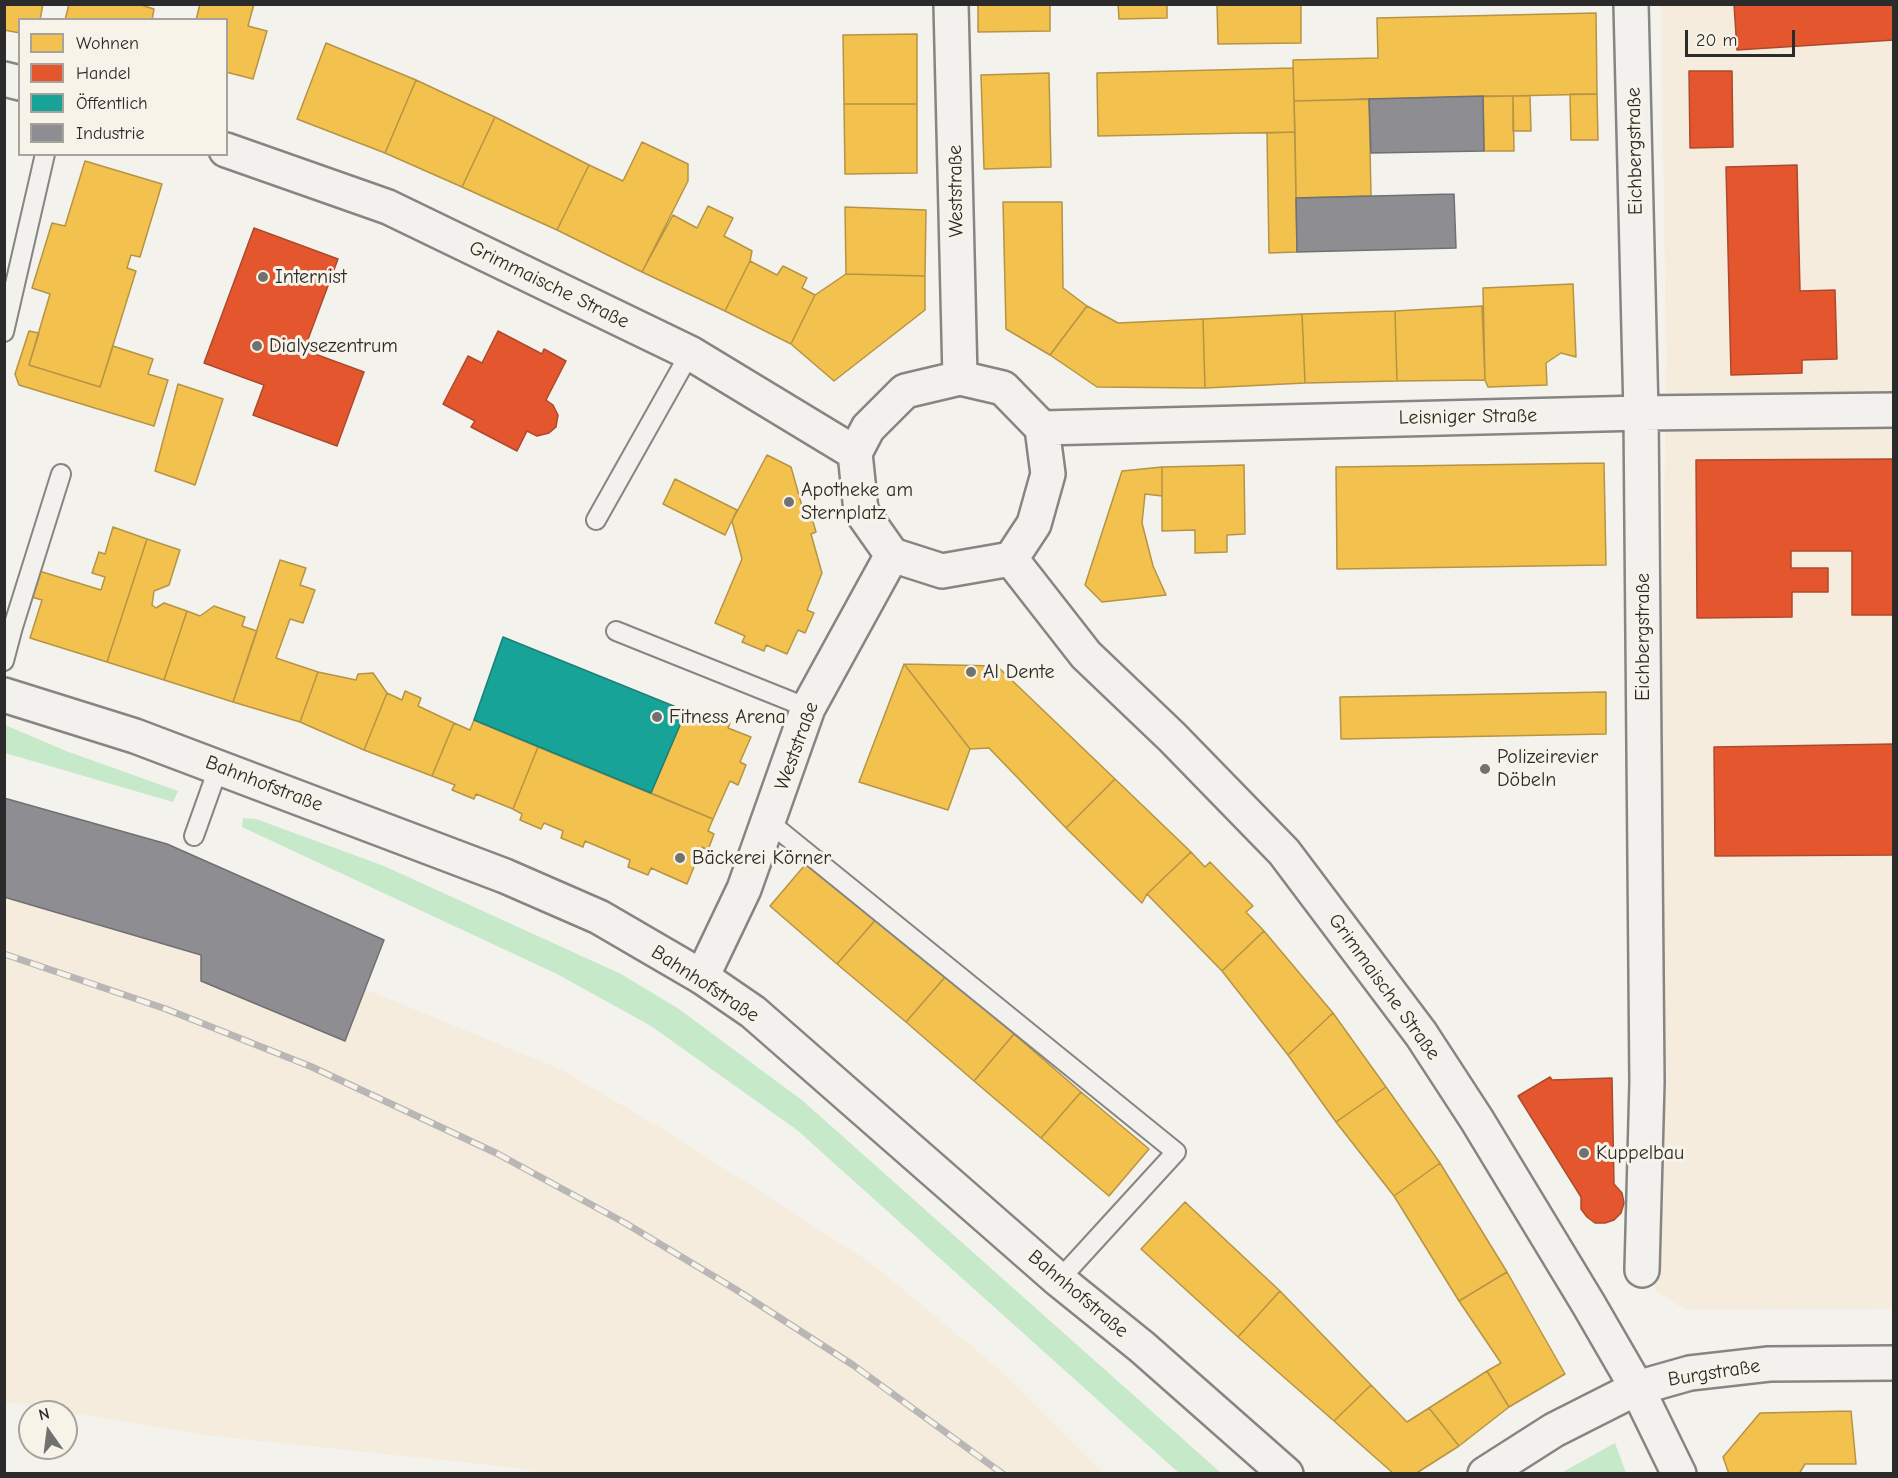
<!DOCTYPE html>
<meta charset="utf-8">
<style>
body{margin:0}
#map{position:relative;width:1898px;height:1478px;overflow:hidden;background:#f4f2ec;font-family:"Comic Neue",sans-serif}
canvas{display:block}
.frame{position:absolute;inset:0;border:6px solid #2b2b2b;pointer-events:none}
.legend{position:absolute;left:18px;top:18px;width:210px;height:138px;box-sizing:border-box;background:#f7f3e8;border:2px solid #a5a39c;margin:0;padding:8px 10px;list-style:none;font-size:18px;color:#2b2b2b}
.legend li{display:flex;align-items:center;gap:12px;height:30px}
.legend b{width:30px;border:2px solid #a5a39c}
.north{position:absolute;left:18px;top:1400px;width:60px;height:60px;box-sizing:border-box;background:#f7f3e8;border:2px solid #a5a39c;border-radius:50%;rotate:346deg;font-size:16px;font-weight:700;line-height:24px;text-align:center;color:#2b2b2b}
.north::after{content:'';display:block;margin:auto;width:21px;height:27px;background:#71716f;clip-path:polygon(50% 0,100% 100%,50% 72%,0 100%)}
.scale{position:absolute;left:1685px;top:30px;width:110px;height:27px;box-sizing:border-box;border:3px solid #2b2b2b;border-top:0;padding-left:8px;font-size:18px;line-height:21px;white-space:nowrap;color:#2b2b2b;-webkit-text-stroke:4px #f7f3e8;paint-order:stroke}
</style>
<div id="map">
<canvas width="1898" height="1478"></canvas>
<div class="frame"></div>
<ul class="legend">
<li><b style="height:16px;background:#f2c14e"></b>Wohnen</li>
<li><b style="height:16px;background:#e4572e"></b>Handel</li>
<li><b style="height:16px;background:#17a398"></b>Öffentlich</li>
<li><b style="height:16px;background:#8d8d92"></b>Industrie</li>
</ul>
<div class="north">N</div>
<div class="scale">20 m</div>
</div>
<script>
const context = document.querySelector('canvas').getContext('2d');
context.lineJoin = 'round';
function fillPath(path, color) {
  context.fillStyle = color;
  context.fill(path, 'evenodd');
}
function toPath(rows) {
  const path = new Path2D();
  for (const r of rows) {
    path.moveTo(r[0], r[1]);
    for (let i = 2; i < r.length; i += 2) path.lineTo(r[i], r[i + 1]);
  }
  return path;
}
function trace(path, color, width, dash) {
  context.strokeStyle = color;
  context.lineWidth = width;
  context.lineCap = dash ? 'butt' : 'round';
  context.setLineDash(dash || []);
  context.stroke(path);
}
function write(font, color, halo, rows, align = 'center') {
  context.font = font + ' "Comic Neue",sans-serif';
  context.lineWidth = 6;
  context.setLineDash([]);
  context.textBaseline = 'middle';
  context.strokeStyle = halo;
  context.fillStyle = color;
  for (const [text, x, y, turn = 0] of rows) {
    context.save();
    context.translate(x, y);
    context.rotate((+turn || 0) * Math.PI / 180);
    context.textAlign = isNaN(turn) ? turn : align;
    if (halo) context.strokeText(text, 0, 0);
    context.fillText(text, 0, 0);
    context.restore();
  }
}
const built = toPath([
 [1661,5,1893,5,1893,1309,1685,1310,1655,1290,1666,355],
 [4,897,201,955,201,981,345,1041,365,989,562,1070,671,1134,871,1263,1004,1373,1104,1473,540,1473,518,1468,203,1435,5,1402]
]);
const green = toPath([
 [5,725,66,751,178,791,173,802,5,753],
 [243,818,256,819,384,866,621,974,679,1009,803,1101,1221,1473,1179,1473,797,1130,651,1026,557,974,242,827],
 [1615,1443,1626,1473,1561,1473]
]);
const homes = toPath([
 [4,4,43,4,40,20,20,20,20,33,4,30,4,4],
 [69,4,138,4,154,9,152,20,65,20,69,4],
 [200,4,254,4,248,26,267,31,253,79,226,72,226,20,196,20,200,4],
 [978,4,1050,4,1050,31,978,32,978,4],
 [1118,4,1167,4,1167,18,1119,19,1118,4],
 [1217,4,1301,4,1301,43,1218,44,1217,4],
 [1596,13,1597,94,1294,101,1293,60,1378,58,1377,18,1596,13],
 [917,34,917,104,844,104,843,35,917,34],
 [326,43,416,80,385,153,297,119,326,43],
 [1293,68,1295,132,1098,136,1097,73,1293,68],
 [1049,73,1051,167,984,169,981,75,1049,73],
 [416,80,495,117,462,187,385,153,416,80],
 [1570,94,1597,94,1598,140,1571,140,1570,94],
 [1483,96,1513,96,1514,151,1484,151,1483,96],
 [1513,96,1530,96,1531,131,1513,131,1513,96],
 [1369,99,1371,196,1296,198,1294,101,1369,99],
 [844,104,917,104,917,173,845,174,844,104],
 [495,117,589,165,557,230,462,187,495,117],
 [1295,132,1297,252,1269,253,1267,133,1295,132],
 [642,142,688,164,688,181,642,272,557,230,589,165,623,181,642,142],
 [85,161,162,184,140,257,131,255,127,268,136,271,100,387,29,365,50,294,32,288,52,223,65,226,85,161],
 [1003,202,1062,202,1063,288,1087,306,1050,355,1006,329,1003,202],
 [708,206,733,218,724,236,752,251,750,261,725,311,642,272,673,215,697,228,708,206],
 [845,207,926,210,925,276,846,274,845,207],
 [750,261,777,275,783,266,807,278,802,288,815,295,791,344,725,311,750,261],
 [846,274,925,276,925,310,834,381,791,344,815,295,846,274],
 [1573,284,1576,357,1561,353,1546,363,1547,385,1488,387,1485,380,1483,288,1573,284],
 [1087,306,1118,323,1203,319,1205,388,1097,387,1050,355,1087,306],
 [1482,306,1485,380,1397,381,1395,311,1482,306],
 [1395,311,1397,381,1305,383,1302,314,1395,311],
 [1302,314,1305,383,1205,388,1203,319,1302,314],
 [29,331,39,333,29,365,100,387,113,346,153,359,148,374,168,380,154,426,19,385,15,374,29,331],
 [178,384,223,399,195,485,155,471,178,384],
 [767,455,791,467,802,506,808,504,816,532,811,534,822,573,807,610,814,613,805,633,798,630,787,654,766,645,764,651,742,642,745,636,715,623,742,559,732,521,767,455],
 [1604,463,1606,565,1337,569,1336,467,1604,463],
 [1244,465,1245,534,1227,535,1227,552,1195,553,1195,530,1162,531,1162,467,1244,465],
 [1162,467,1162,496,1145,494,1142,523,1153,566,1166,595,1102,602,1085,585,1122,471,1162,467],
 [675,479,737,510,725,535,663,504,675,479],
 [113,527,147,539,107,662,30,638,42,600,28,596,36,570,101,590,105,577,92,573,99,552,105,554,113,527],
 [147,539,180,550,169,585,154,591,152,605,156,608,164,603,187,611,164,680,107,662,147,539],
 [280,560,306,568,300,585,315,590,303,623,290,619,276,658,318,672,300,722,233,702,280,560],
 [214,606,245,617,242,626,257,631,233,702,164,680,187,611,200,616,214,606],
 [904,664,997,666,1115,779,1066,828,989,748,970,749,904,664],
 [904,664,970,749,948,810,859,782,904,664],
 [318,672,356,680,358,674,373,673,387,693,364,750,300,722,318,672],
 [405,691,421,698,418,706,454,723,432,776,364,750,387,693,402,700,405,691],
 [1606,692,1606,734,1341,739,1340,697,1606,692],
 [686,711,709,721,711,716,730,723,728,728,751,737,740,762,746,765,738,785,730,781,713,819,651,793,686,711],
 [474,720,538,747,513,809,476,794,474,799,452,790,455,785,432,776,454,723,470,730,474,720],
 [538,747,713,819,708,831,714,834,708,850,702,847,687,884,651,868,648,875,628,867,630,860,585,841,583,847,561,838,563,831,544,823,541,829,520,820,522,814,513,809,538,747],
 [1115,779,1191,852,1147,894,1142,903,1066,828,1115,779],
 [1191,852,1205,867,1210,862,1253,906,1246,912,1264,931,1222,971,1147,894,1191,852],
 [810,859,878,917,837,964,770,906,810,859],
 [878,917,946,976,906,1022,837,964,878,917],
 [1264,931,1333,1013,1288,1055,1222,971,1264,931],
 [946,976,1014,1034,974,1081,906,1022,946,976],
 [1333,1013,1386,1087,1336,1122,1288,1055,1333,1013],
 [1014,1034,1081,1092,1041,1138,974,1081,1014,1034],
 [1386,1087,1440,1163,1394,1196,1336,1122,1386,1087],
 [1081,1092,1149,1149,1109,1196,1041,1138,1081,1092],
 [1440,1163,1507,1272,1459,1301,1394,1196,1440,1163],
 [1185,1202,1280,1291,1238,1337,1141,1249,1185,1202],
 [1507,1272,1565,1374,1509,1407,1487,1371,1501,1363,1459,1301,1507,1272],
 [1280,1291,1371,1385,1334,1421,1238,1337,1280,1291],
 [1487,1371,1509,1407,1459,1446,1429,1408,1487,1371],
 [1371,1385,1407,1422,1429,1408,1459,1446,1415,1474,1394,1474,1334,1421,1371,1385],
 [1851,1411,1856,1464,1805,1464,1799,1474,1729,1474,1723,1457,1760,1413,1851,1411]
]);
const shops = toPath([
 [1734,4,1894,4,1894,40,1737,50,1734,4],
 [1689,71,1732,71,1733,147,1690,148,1689,71],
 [1797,165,1800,291,1835,290,1837,359,1802,360,1802,373,1731,375,1726,167,1797,165],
 [254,228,338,259,304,350,364,372,337,446,253,415,264,385,204,363,254,228],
 [498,331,542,354,544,349,566,361,546,400,553,405,558,415,556,427,549,433,537,436,527,431,517,451,471,427,475,421,443,404,468,356,482,363,498,331],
 [1894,459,1894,615,1852,615,1852,551,1791,551,1791,568,1828,568,1828,592,1792,592,1792,617,1697,618,1696,460,1894,459],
 [1894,744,1894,855,1715,856,1714,747,1894,744],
 [1550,1077,1552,1080,1612,1078,1614,1184,1622,1193,1624,1203,1621,1213,1614,1220,1605,1223,1595,1223,1587,1217,1581,1209,1581,1197,1518,1096,1550,1077]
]);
const public = toPath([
 [503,637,686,711,651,793,474,720,503,637]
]);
const industry = toPath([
 [1483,96,1484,151,1371,153,1369,99,1483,96],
 [1454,194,1456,248,1297,252,1296,198,1454,194],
 [4,798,167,844,384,940,345,1041,201,981,201,955,4,897,4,798]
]);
const lane = toPath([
 [4,332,45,154],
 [596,520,690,353],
 [616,631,808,708],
 [4,661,13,627,61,474],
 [769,822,1176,1152,1059,1280],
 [194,836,219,766]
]);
const street = toPath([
 [951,4,960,378],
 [1631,4,1641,413,1647,1082,1642,1270],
 [4,79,20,83],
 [226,150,388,207,690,353,855,453],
 [960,378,1003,388,1042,428,1048,474,1034,524,1011,559,942,571,892,555,861,511,855,453,868,428,905,391,960,378],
 [1042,428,1641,413,1894,410],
 [1011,559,1086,655,1172,737,1284,852,1421,1034,1477,1120,1589,1305,1637,1388,1679,1474],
 [702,977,744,889,808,708,892,555]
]);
const secondary = toPath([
 [4,695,135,736,505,876,599,917,702,977,753,1012,1059,1280,1142,1347,1286,1474],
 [1485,1474,1554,1430,1637,1388,1690,1373,1769,1364,1894,1363]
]);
const rail = toPath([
 [4,954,166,1009,312,1067,496,1153,625,1223,735,1289,853,1365,1003,1474]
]);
const markers = [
 [263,277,6,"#71716f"],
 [257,346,6,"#71716f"],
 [789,502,6,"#71716f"],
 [971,672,6,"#71716f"],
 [657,717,6,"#71716f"],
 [1485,769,6,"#71716f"],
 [680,858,6,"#71716f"],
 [1584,1153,6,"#71716f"]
];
const streetNames = [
 ["Eichbergstraße",1635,151,-91],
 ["Weststraße",956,191,-91],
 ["Grimmaische Straße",549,285,26],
 ["Leisniger Straße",1468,417,-1],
 ["Eichbergstraße",1643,637,-90],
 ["Weststraße",797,746,-70],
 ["Bahnhofstraße",264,784,21],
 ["Bahnhofstraße",705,984,33],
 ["Grimmaische Straße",1384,987,54],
 ["Bahnhofstraße",1078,1294,40],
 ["Burgstraße",1714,1373,-9]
];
const poiNames = [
 ["Internist",275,277],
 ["Dialysezentrum",269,346],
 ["Apotheke am",801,490],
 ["Sternplatz",801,513],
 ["Al Dente",983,672],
 ["Fitness Arena",669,717],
 ["Polizeirevier",1497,757],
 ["Döbeln",1497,780],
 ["Bäckerei Körner",692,858],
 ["Kuppelbau",1596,1153]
];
fillPath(built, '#f5ecde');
fillPath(green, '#c5e9c9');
fillPath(homes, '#f2c14e');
trace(homes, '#b69444', 1.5);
fillPath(shops, '#e4572e');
trace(shops, '#ac4a2d', 1.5);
fillPath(public, '#17a398');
trace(public, '#1d7f77', 1.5);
fillPath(industry, '#8d8d92');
trace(industry, '#707073', 1.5);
trace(lane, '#858582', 22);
trace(street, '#858582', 38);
trace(secondary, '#858582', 38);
trace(lane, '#f2f1ed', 18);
trace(street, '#f2f1ed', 33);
trace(secondary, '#f2f1ed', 33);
trace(rail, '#b8b7b5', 7);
trace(rail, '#f7f3e8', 4.5, [14]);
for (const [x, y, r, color] of markers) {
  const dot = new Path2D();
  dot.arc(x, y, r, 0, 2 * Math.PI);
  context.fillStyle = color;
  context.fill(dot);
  trace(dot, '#f7f3e8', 2);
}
write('20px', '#2b2b2b', '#f7f3e8', streetNames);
write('20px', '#2b2b2b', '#f7f3e8', poiNames, 'left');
</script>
